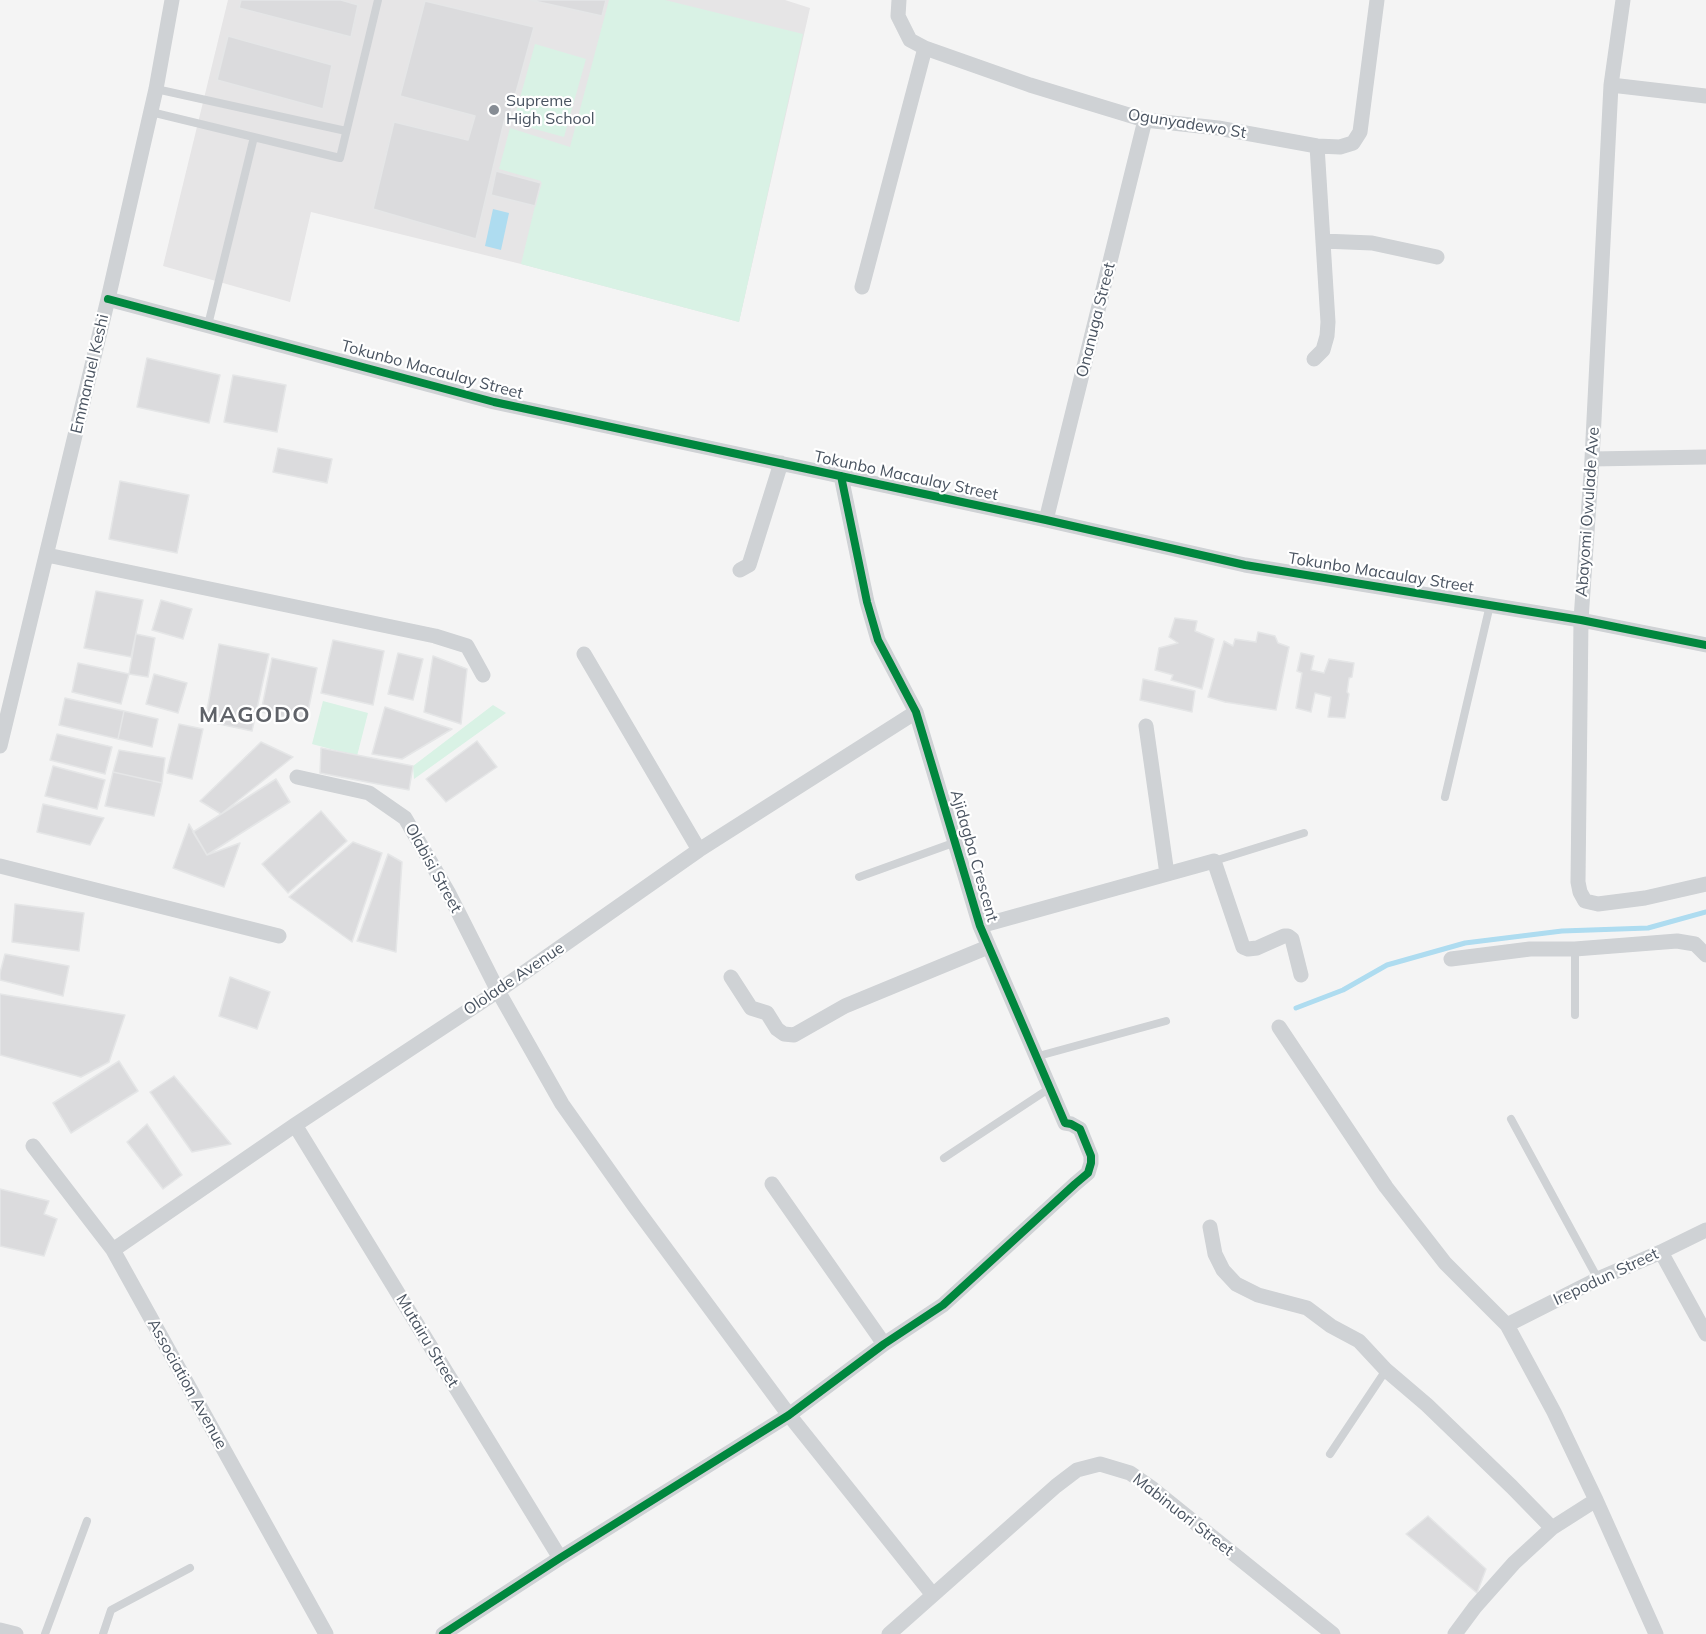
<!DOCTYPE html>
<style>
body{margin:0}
canvas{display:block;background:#f4f4f4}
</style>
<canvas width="1706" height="1634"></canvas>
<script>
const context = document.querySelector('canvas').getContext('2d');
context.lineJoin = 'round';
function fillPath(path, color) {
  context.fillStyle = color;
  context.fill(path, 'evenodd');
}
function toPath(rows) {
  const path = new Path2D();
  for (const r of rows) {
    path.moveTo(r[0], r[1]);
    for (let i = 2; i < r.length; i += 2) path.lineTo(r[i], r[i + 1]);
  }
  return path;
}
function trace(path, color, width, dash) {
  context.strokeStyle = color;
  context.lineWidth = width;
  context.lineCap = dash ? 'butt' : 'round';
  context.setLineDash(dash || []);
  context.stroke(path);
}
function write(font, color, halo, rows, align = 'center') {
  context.font = font + ' Mulish,sans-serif';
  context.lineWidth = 4.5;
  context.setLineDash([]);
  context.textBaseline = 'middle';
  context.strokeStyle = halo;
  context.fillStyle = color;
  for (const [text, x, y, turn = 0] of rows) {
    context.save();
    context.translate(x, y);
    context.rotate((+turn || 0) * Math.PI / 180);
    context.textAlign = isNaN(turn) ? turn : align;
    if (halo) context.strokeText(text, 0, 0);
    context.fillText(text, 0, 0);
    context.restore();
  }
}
const education = toPath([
 [228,0,785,0,810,8,739,322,521,264,311,212,290,302,163,266]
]);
const green = toPath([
 [609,0,665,0,803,34,739,322,521,264,541,181,499,169,510,128,570,147],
 [535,44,586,59,564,137,513,123],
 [323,701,368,713,357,756,312,744],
 [493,705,506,713,414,779,413,766]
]);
const water = toPath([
 [493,209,509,213,501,250,485,246]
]);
const stream = toPath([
 [1296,1008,1343,990,1387,965,1465,943,1562,931,1648,928,1706,912]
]);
const building = toPath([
 [241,0,341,0,358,5,351,37,239,8,241,0],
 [530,0,606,0,602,16,530,0],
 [425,1,534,27,509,118,505,118,476,239,373,209,394,122,468,140,475,116,400,96,425,1],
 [228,36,332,65,323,109,217,80,228,36],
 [496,171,541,183,535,206,491,195,496,171],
 [147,358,220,375,209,423,137,407,147,358],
 [233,375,286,385,277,432,224,422,233,375],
 [278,448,332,459,327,483,273,472,278,448],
 [120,481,189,495,177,553,109,539,120,481],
 [96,591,143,600,131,657,84,648,96,591],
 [161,600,192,609,183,639,152,630,161,600],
 [1175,618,1197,621,1195,631,1214,639,1202,689,1171,680,1173,675,1155,670,1159,648,1178,643,1169,637,1175,618],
 [1258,632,1275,636,1278,643,1289,647,1276,710,1225,702,1208,697,1224,641,1233,646,1235,639,1256,642,1258,632],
 [136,634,155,638,148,677,129,674,136,634],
 [333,640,384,651,373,705,321,693,333,640],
 [219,644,269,654,252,731,205,721,219,644],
 [398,653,423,659,413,700,388,694,398,653],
 [1301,653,1314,656,1311,670,1324,673,1329,659,1354,663,1352,677,1349,678,1347,692,1349,694,1345,718,1328,717,1331,697,1315,693,1311,712,1296,708,1302,673,1297,671,1301,653],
 [433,656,467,669,461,724,424,712,433,656],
 [272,658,317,668,306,721,261,712,272,658],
 [78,663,129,674,121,704,72,692,78,663],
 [154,674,187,683,178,713,146,704,154,674],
 [1143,679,1195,691,1192,712,1140,700,1143,679],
 [65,698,124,711,118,739,59,725,65,698],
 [385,707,452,729,402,759,372,754,385,707],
 [124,711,158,719,152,747,118,739,124,711],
 [179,724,203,729,192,779,167,773,179,724],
 [57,734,112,747,105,774,50,760,57,734],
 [477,741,497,767,446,802,426,779,477,741],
 [261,742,293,757,221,814,200,801,261,742],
 [321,748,413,766,409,790,320,773,321,748],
 [119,750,165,758,162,783,113,772,119,750],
 [53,766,105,780,97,809,45,796,53,766],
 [113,772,162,783,154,816,105,806,113,772],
 [276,779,290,802,207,855,193,832,276,779],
 [43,804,104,818,90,845,37,832,43,804],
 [321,811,347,841,288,893,262,864,321,811],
 [189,824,207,855,240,843,224,887,173,868,189,824],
 [353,842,382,853,352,942,289,897,353,842],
 [388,854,402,862,396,952,357,941,388,854],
 [15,904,84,913,79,951,12,942,15,904],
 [5,954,69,966,63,996,0,980,0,973,5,954],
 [230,977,270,992,257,1029,219,1016,230,977],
 [0,994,125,1015,109,1062,81,1077,0,1055,0,994],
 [119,1061,138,1091,71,1133,53,1103,119,1061],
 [174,1076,231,1144,192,1152,150,1092,174,1076],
 [147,1124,182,1175,163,1189,127,1142,147,1124],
 [0,1189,49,1201,44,1214,57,1219,44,1256,0,1246,0,1189],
 [1428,1516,1486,1569,1477,1593,1406,1534,1428,1516]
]);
const lane = toPath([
 [156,89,346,131],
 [151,112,340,158,378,0],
 [208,325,254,137],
 [1445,797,1490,605],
 [1214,861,1304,833],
 [859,877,956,842],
 [1575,949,1575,1015],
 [1035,1057,1166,1021],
 [1511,1119,1598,1279],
 [944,1158,1050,1088],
 [1330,1454,1386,1370],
 [45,1634,87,1521],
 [103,1634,111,1610,190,1568]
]);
const street = toPath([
 [899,0,898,16,910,40,925,48,1030,85,1145,120,1218,128,1317,146,1340,147,1353,143,1360,132,1377,0],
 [1623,0,1611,85,1592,459,1581,620,1578,882,1580,892,1585,901,1598,904,1645,898,1706,884],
 [1611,85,1706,96],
 [1323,241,1372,243,1437,257],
 [862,287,925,48],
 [108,299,494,402,1046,520,1245,565,1581,620,1706,645],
 [1314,359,1323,350,1327,336,1328,322,1317,146],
 [1592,459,1706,457],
 [1046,520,1145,120],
 [47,555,435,636,467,646,483,675],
 [740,570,749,565,781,463],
 [584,654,699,850],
 [1146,726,1167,874],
 [0,746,108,299,156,89,172,0],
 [297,777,369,793,405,818,448,892,498,991,562,1104,635,1207,789,1415,933,1595],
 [0,866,279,936],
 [980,926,1214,861,1243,947,1248,949,1257,948,1284,936,1288,936,1292,939,1301,975],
 [1451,959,1530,949,1575,949,1677,941,1695,944,1706,955],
 [731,977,751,1008,767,1013,777,1029,784,1034,794,1035,845,1006,988,947],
 [1279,1027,1386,1187,1445,1263,1507,1325,1554,1412,1596,1500,1656,1634],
 [295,1125,560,1558],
 [33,1146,113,1250,326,1634],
 [772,1184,884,1344],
 [1210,1227,1215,1254,1223,1270,1236,1284,1258,1295,1307,1308,1331,1326,1359,1341,1386,1370,1427,1405,1512,1487,1552,1528],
 [113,1250,295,1125,498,991,699,850,916,712],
 [1661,1252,1706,1334],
 [1507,1325,1598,1279,1661,1252,1706,1230],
 [0,1630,16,1634],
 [443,1634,560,1558,789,1415,884,1344,943,1305,1075,1184,1088,1173,1091,1163,1091,1156,1080,1129,1071,1124,1065,1123,980,926,916,712,878,640,867,602,841,476],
 [889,1634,1056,1486,1077,1470,1100,1464,1130,1473,1153,1489,1333,1634],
 [1455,1634,1475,1607,1514,1563,1552,1528,1596,1500]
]);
const cycleway = toPath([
 [108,299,494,402,1046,520,1245,565,1581,620,1706,645],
 [443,1634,560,1558,789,1415,884,1344,943,1305,1075,1184,1088,1173,1091,1163,1091,1156,1080,1129,1071,1124,1065,1123,980,926,916,712,878,640,867,602,841,476]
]);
const markers = [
 [494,110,6,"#868c94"]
];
const poiNames = [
 ["Supreme",506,101],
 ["High School",506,119]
];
const streetNames = [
 ["Ogunyadewo St",1187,124,9],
 ["Onanuga Street",1096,320,-76],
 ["Tokunbo Macaulay Street",432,370,15],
 ["Emmanuel Keshi",90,374,-77],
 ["Tokunbo Macaulay Street",906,476,12],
 ["Abayomi Owulade Ave",1588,512,-86],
 ["Tokunbo Macaulay Street",1381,573,9],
 ["Ajidagba Crescent",974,856,74],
 ["Olabisi Street",433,868,61],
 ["Ololade Avenue",514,979,-34],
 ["Irepodun Street",1606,1277,-25],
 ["Mutairu Street",427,1341,59],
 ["Association Avenue",187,1384,61],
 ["Mabinuori Street",1183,1515,38]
];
const districtNames = [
 ["MAGODO",255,715]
];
fillPath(education, '#e6e5e6');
fillPath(green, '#d9f2e5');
fillPath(water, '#aedcf0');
trace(stream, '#aedcf0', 5);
fillPath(building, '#dbdbdd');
trace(building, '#e5e6e7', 1.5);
trace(lane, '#cfd2d5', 8);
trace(street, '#cfd2d5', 15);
trace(cycleway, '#00873e', 8);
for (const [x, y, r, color] of markers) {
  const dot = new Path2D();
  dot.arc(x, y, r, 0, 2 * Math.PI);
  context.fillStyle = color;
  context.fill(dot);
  trace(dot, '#fff', 2);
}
write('16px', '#4a5461', '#fff', poiNames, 'left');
write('16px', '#4a5461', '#fff', streetNames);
context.letterSpacing = '1.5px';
write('bold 22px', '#5f6268', '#fff', districtNames);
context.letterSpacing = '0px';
</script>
